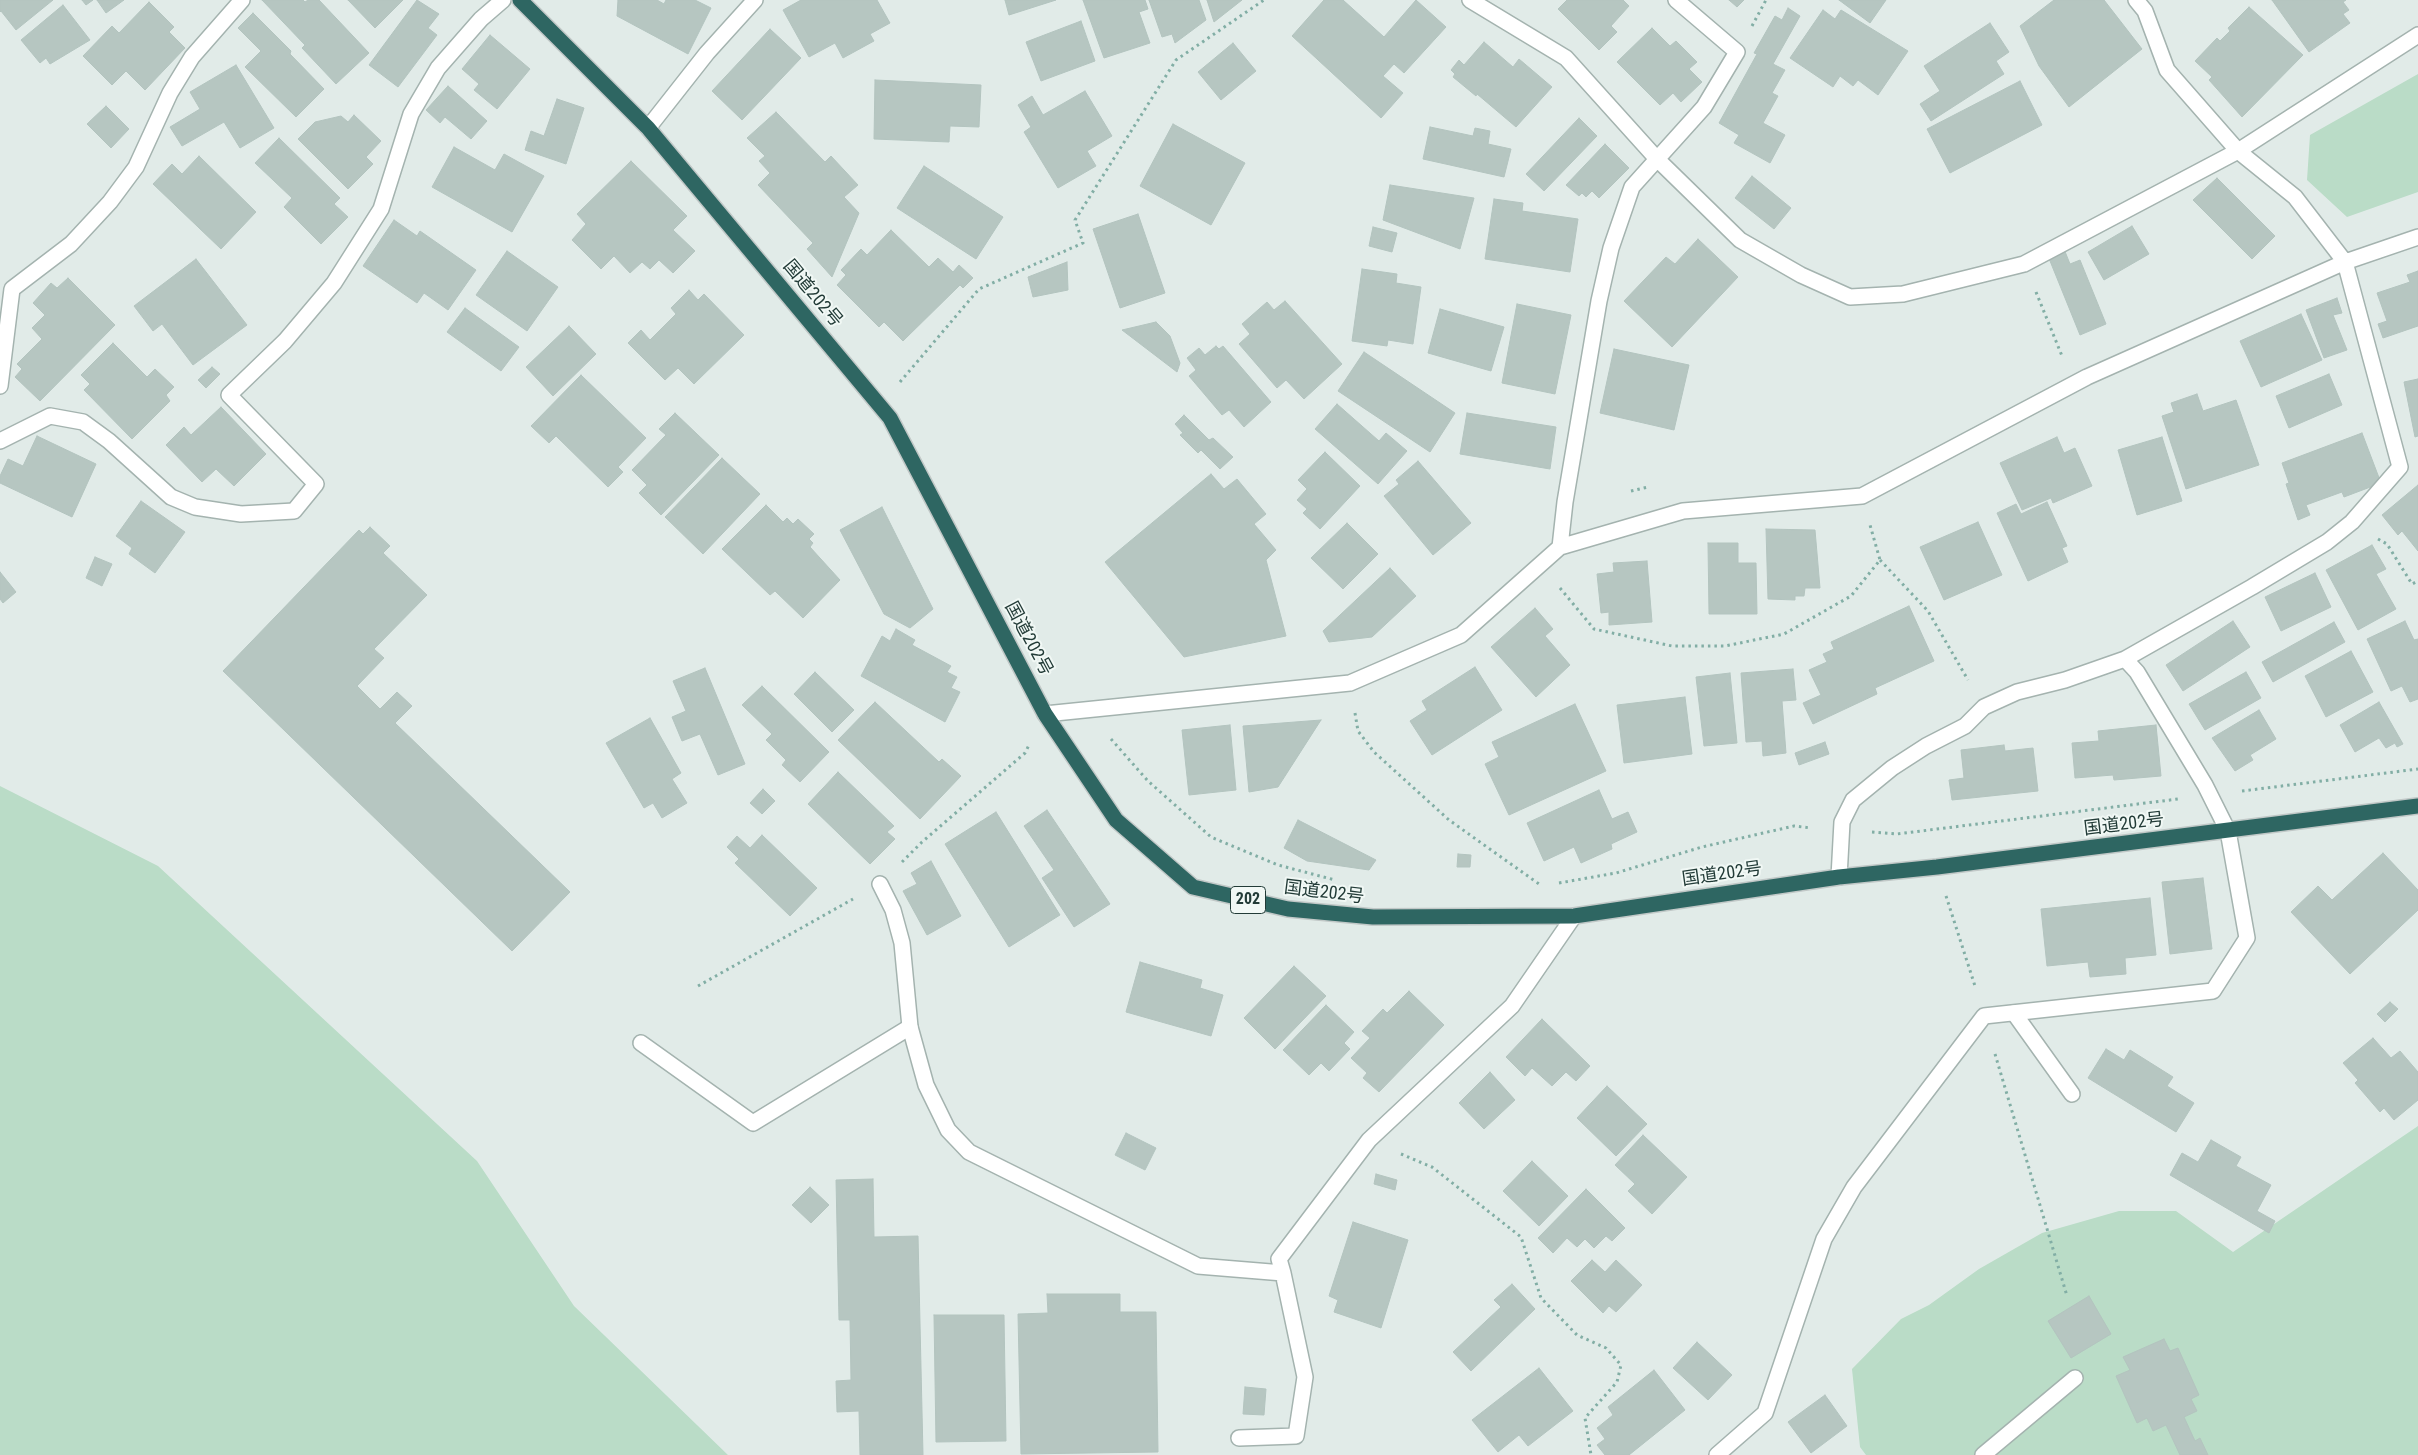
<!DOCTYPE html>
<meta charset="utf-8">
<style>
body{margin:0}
canvas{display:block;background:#e1ebe8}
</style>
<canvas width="2418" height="1455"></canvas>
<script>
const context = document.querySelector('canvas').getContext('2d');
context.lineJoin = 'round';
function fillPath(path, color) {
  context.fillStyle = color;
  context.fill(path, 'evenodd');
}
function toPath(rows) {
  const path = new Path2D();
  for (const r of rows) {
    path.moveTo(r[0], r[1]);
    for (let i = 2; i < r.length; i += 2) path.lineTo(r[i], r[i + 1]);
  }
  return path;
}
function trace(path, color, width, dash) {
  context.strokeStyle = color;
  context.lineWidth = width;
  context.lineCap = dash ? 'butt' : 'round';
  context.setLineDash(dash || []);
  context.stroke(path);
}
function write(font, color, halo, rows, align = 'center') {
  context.font = font + ' "Roboto Condensed","Noto Sans JP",sans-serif';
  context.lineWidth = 4;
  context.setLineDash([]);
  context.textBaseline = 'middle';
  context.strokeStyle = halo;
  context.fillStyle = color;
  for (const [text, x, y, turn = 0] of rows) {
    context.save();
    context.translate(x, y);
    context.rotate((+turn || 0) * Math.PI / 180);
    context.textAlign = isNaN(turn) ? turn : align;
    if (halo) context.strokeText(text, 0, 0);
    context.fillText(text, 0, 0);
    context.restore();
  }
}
const green = toPath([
 [2418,74,2418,192,2347,217,2307,180,2310,135],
 [0,786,158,866,477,1161,574,1306,728,1455,0,1455],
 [2418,1126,2418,1455,1866,1455,1860,1447,1852,1369,1901,1319,1929,1305,1979,1269,2042,1233,2119,1211,2176,1211,2233,1252]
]);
const building = toPath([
 [0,0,53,0,16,30,1,11,0,12,0,0],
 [82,0,93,0,86,5,82,0],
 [97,0,124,0,106,13,97,0],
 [262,0,303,0,305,2,308,0,319,0,369,53,336,84,302,48,305,45,262,0],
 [348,0,403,0,375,28,348,0],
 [417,0,439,14,428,28,437,35,398,87,369,65,417,0],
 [618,0,657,0,664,4,666,0,695,0,711,8,688,54,617,16,618,0],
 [801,0,877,0,890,23,870,34,874,41,843,58,835,43,809,57,783,10,801,0],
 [1005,0,1056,0,1009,15,1005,0],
 [1083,0,1145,0,1148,9,1139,12,1150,43,1104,58,1083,0],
 [1149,0,1199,0,1206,20,1175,43,1172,34,1162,37,1149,0],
 [1207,0,1242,0,1214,22,1207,0],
 [1324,0,1343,0,1384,37,1416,0,1446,27,1404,73,1394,64,1383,76,1403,93,1381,118,1292,36,1324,0],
 [1567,0,1623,0,1629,6,1611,26,1617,32,1599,50,1558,9,1567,0],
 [1729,0,1744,0,1737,7,1729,0],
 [1839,0,1886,0,1870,23,1839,0],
 [2054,0,2104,0,2142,49,2069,107,2039,66,2020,26,2054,0],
 [2272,0,2346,0,2343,2,2349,10,2343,14,2350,23,2309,52,2272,0],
 [149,2,174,27,169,32,185,48,145,90,126,71,112,85,83,56,112,26,119,33,149,2],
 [63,5,90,40,50,64,46,58,40,63,21,40,63,5],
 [2249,7,2303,55,2242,117,2209,80,2212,77,2195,61,2217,38,2220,41,2230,31,2228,28,2249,7],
 [1788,8,1800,16,1773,64,1785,70,1772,93,1778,96,1763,123,1785,135,1770,163,1734,143,1739,135,1719,123,1757,54,1754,53,1775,16,1782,20,1788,8],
 [1823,10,1835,19,1841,10,1908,51,1878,95,1858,80,1853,86,1840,76,1833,87,1790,58,1823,10],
 [253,13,291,51,290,54,324,89,296,117,245,67,261,51,238,28,253,13],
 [1081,21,1095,61,1041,81,1026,42,1081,21],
 [1990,23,2009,52,1996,61,2004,74,1931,121,1920,104,1940,91,1924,66,1990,23],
 [1652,28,1670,46,1676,41,1697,62,1689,69,1702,82,1681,102,1673,93,1660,105,1617,62,1652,28],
 [770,29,801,58,742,120,712,91,770,29],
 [490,35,530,69,497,109,474,90,479,84,462,69,490,35],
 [1484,42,1513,67,1519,59,1552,87,1516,127,1477,94,1476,96,1453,77,1455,74,1451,70,1459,60,1464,65,1484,42],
 [1233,43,1256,71,1221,100,1198,72,1233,43],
 [236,65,274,128,240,148,224,122,182,146,170,127,200,109,190,92,236,65],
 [875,80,981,85,979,127,950,126,949,142,874,139,875,80],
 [2020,81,2042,125,1950,173,1927,129,2020,81],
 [448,86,487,121,471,139,445,117,440,123,426,110,448,86],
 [1085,91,1112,136,1087,151,1096,166,1058,188,1024,132,1031,127,1018,105,1032,96,1043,115,1085,91],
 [557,99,584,108,566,164,525,150,531,131,544,136,557,99],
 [106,106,129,129,111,148,87,124,106,106],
 [776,112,825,162,831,156,858,185,844,197,859,213,832,277,807,249,813,243,758,185,770,173,759,161,765,156,747,138,776,112],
 [354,115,381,141,366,157,373,164,348,189,298,139,315,122,341,116,348,122,354,115],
 [1579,118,1597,136,1544,191,1526,174,1579,118],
 [1173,124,1245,163,1211,225,1140,186,1173,124],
 [1430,127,1473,136,1475,128,1490,131,1488,144,1511,149,1504,177,1423,159,1430,127],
 [279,138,340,198,334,204,348,217,321,244,284,207,292,198,255,163,279,138],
 [1605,144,1629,168,1599,198,1592,191,1586,197,1582,193,1579,196,1566,185,1605,144],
 [454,147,495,170,504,154,544,176,512,232,432,187,454,147],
 [199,156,256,212,221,249,153,184,172,164,182,174,199,156],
 [631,161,687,216,673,230,695,251,673,273,659,260,650,269,642,262,630,273,614,256,601,269,572,240,586,224,577,214,631,161],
 [924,166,1003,217,976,259,897,208,924,166],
 [1752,176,1791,208,1774,229,1735,198,1752,176],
 [2217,178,2275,236,2252,259,2193,200,2217,178],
 [1390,185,1474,198,1460,249,1383,220,1390,185],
 [1494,199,1523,203,1522,211,1578,219,1570,272,1485,259,1494,199],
 [1138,214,1165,293,1120,308,1093,229,1138,214],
 [394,220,417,236,420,231,476,270,448,310,424,293,417,303,363,266,394,220],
 [2132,226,2149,254,2104,280,2088,252,2132,226],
 [1373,227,1397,233,1392,252,1369,246,1373,227],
 [891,230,929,267,938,258,953,272,959,265,973,278,963,288,960,285,903,341,884,322,879,327,837,285,846,275,841,270,861,249,867,255,891,230],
 [1698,239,1738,277,1672,347,1624,301,1666,257,1675,264,1698,239],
 [2064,249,2070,264,2080,260,2106,324,2080,335,2048,256,2064,249],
 [507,251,558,287,527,331,476,295,507,251],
 [196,259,247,325,193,365,162,324,153,331,134,306,196,259],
 [1067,262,1068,290,1033,297,1028,277,1067,262],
 [1362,269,1397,274,1396,283,1421,287,1413,344,1388,340,1387,346,1352,341,1362,269],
 [2418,271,2418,326,2383,338,2378,324,2387,321,2377,293,2410,282,2407,275,2418,271],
 [68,278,115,325,40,401,15,377,22,369,17,364,42,339,32,328,45,315,33,303,51,283,57,288,68,278],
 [689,290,698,300,704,294,744,335,694,384,678,368,665,380,628,343,641,330,650,340,676,314,671,308,689,290],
 [2337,298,2342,313,2333,315,2347,350,2324,358,2306,310,2337,298],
 [1285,301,1342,364,1304,399,1286,380,1277,388,1239,344,1250,334,1242,324,1267,302,1274,310,1285,301],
 [1517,304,1571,315,1555,394,1502,383,1517,304],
 [465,308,519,347,501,371,447,332,465,308],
 [1440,309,1504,327,1491,371,1428,353,1440,309],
 [2301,314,2322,360,2261,387,2240,341,2301,314],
 [1156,322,1170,336,1180,363,1177,372,1122,330,1156,322],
 [569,326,596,354,553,396,526,367,569,326],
 [113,343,147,377,155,369,174,387,166,395,170,401,132,439,84,390,90,384,81,375,113,343],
 [1216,346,1219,349,1223,346,1271,402,1244,427,1229,410,1222,415,1189,376,1196,370,1187,358,1199,348,1205,355,1216,346],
 [1614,349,1689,365,1674,430,1600,413,1614,349],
 [1364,352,1455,413,1430,452,1338,391,1364,352],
 [212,367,220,374,206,388,198,380,212,367],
 [2329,374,2342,405,2289,428,2276,396,2329,374],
 [581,375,646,438,618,467,623,472,608,487,556,436,549,443,531,426,581,375],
 [2418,379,2418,436,2415,437,2404,382,2418,379],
 [2197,394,2203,411,2236,400,2259,465,2186,489,2162,416,2174,412,2171,403,2197,394],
 [1337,404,1379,441,1386,433,1407,451,1378,484,1315,429,1337,404],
 [221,407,266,454,234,486,216,469,202,482,166,445,184,427,191,435,221,407],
 [675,413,719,455,661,515,639,493,647,485,632,470,666,435,659,429,675,413],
 [1467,413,1556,427,1550,469,1460,454,1467,413],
 [1184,415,1209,440,1213,438,1233,457,1220,469,1201,450,1198,453,1180,435,1183,433,1175,424,1184,415],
 [2362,433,2381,483,2344,497,2342,492,2306,505,2310,515,2298,520,2286,484,2289,483,2282,463,2362,433],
 [37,436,96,464,72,517,0,483,0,476,8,459,23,466,37,436],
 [2057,437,2064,453,2075,448,2092,486,2053,503,2051,498,2022,510,2000,463,2057,437],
 [2162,437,2182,501,2137,515,2118,450,2162,437],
 [1325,452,1360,486,1320,529,1303,513,1307,509,1297,500,1307,489,1298,480,1325,452],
 [722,458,760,494,703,554,665,517,722,458],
 [1418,461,1471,523,1433,555,1384,496,1399,484,1396,480,1418,461],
 [1211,474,1224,489,1237,479,1266,514,1254,524,1276,550,1266,560,1286,636,1184,657,1105,562,1211,474],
 [2418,485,2418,551,2402,531,2398,535,2382,515,2418,485],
 [141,501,185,532,155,573,129,554,132,548,116,536,141,501],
 [2047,502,2067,546,2062,548,2068,562,2028,581,1997,513,2016,504,2021,514,2047,502],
 [766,505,783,522,787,518,793,524,798,519,814,534,809,539,813,543,810,547,840,580,803,618,775,591,770,595,722,549,766,505],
 [882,507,933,609,910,628,884,614,840,530,882,507],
 [1978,522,2002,575,1944,600,1920,547,1978,522],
 [1347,523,1378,554,1343,589,1311,558,1347,523],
 [370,527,390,546,383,553,427,595,374,649,384,658,357,686,380,709,397,692,412,706,395,723,570,892,512,951,223,671,359,530,363,534,370,527],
 [1766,529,1815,530,1820,588,1805,588,1804,596,1795,596,1795,600,1768,599,1766,529],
 [1708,543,1738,543,1738,563,1756,563,1757,614,1709,614,1708,543],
 [2372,545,2386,569,2376,574,2396,609,2358,630,2326,570,2372,545],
 [95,557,112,564,102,586,86,578,95,557],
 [1647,561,1652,622,1609,625,1609,612,1601,613,1597,574,1614,572,1613,563,1647,561],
 [1390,568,1416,596,1372,637,1329,642,1323,631,1390,568],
 [0,572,16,592,3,603,0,599,0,572],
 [2315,573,2331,607,2281,631,2265,597,2315,573],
 [1909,606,1934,661,1875,688,1877,694,1813,724,1803,703,1821,695,1809,670,1827,662,1823,654,1834,649,1831,642,1909,606],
 [1535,608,1553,629,1545,636,1570,665,1536,697,1491,647,1535,608],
 [2233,621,2250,647,2183,691,2166,665,2233,621],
 [2405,621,2414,640,2418,639,2418,699,2410,702,2402,686,2391,691,2367,639,2405,621],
 [2334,622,2345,642,2273,682,2262,662,2334,622],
 [896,629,915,640,912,645,951,666,947,672,957,677,951,688,960,692,945,722,861,676,882,636,890,641,896,629],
 [2351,651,2373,692,2326,717,2305,676,2351,651],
 [1475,667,1502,710,1432,755,1410,721,1427,710,1422,701,1475,667],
 [705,668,745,764,718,775,700,734,682,741,672,717,686,711,673,681,705,668],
 [1793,669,1796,700,1782,701,1786,753,1763,756,1762,741,1746,742,1741,673,1793,669],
 [815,672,854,710,832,732,794,694,815,672],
 [2246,672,2261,698,2205,730,2189,704,2246,672],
 [1730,673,1737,743,1704,746,1696,677,1730,673],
 [762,686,829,752,800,782,782,765,786,760,766,740,772,734,742,705,762,686],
 [1685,697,1692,754,1624,763,1617,705,1685,697],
 [875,702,939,762,942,759,961,776,920,819,838,740,875,702],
 [2379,702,2403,744,2397,747,2395,743,2386,748,2379,738,2355,752,2340,725,2379,702],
 [1575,704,1606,771,1509,815,1485,764,1499,757,1492,742,1575,704],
 [2259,710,2276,739,2250,755,2253,760,2235,771,2212,738,2259,710],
 [650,718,681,773,672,779,687,803,662,818,653,803,644,808,606,743,650,718],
 [1321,720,1278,787,1249,792,1243,726,1321,720],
 [1230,725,1236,790,1189,795,1182,730,1230,725],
 [2156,725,2161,776,2114,780,2113,775,2075,778,2072,743,2099,741,2098,731,2156,725],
 [1825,742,1829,754,1799,765,1795,753,1825,742],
 [2004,745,2005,751,2033,748,2038,791,1952,800,1949,780,1964,778,1961,750,2004,745],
 [838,772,894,826,887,832,895,839,870,864,808,804,838,772],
 [763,789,775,801,762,814,750,803,763,789],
 [1599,790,1612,819,1628,812,1637,832,1611,844,1612,849,1581,863,1574,847,1544,861,1527,823,1599,790],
 [1047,810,1110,904,1074,927,1042,878,1054,870,1024,826,1047,810],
 [996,812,1060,915,1009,947,945,844,996,812],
 [1298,820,1376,860,1369,870,1307,861,1284,848,1298,820],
 [762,835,817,888,790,916,735,863,739,859,727,847,737,836,750,848,762,835],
 [2383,853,2418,890,2418,910,2350,974,2291,912,2318,886,2332,900,2383,853],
 [1458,854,1471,855,1470,867,1457,867,1458,854],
 [931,861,961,916,927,935,903,891,917,884,911,873,931,861],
 [2203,878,2212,949,2170,954,2162,882,2203,878],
 [2150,898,2156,955,2125,958,2126,974,2090,977,2088,962,2047,966,2041,909,2150,898],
 [1140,962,1202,980,1200,988,1223,995,1211,1036,1126,1012,1140,962],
 [1294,966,1326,996,1275,1049,1244,1018,1294,966],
 [1409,991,1444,1025,1379,1092,1363,1078,1367,1073,1351,1058,1370,1038,1362,1031,1383,1009,1387,1013,1409,991],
 [2390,1002,2398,1009,2385,1022,2377,1014,2390,1002],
 [1326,1005,1354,1032,1344,1043,1350,1049,1329,1071,1321,1063,1309,1075,1283,1050,1326,1005],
 [1542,1019,1590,1066,1576,1081,1566,1072,1552,1086,1532,1068,1525,1076,1506,1057,1542,1019],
 [2373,1038,2391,1058,2400,1051,2418,1072,2418,1100,2394,1120,2384,1108,2380,1112,2355,1083,2358,1080,2343,1063,2373,1038],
 [2106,1049,2124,1060,2130,1050,2173,1077,2167,1086,2194,1103,2176,1132,2088,1078,2106,1049],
 [1490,1072,1515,1100,1484,1129,1459,1103,1490,1072],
 [1607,1086,1647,1124,1616,1156,1577,1118,1607,1086],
 [1126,1133,1156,1148,1145,1170,1115,1155,1126,1133],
 [1643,1135,1687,1177,1652,1214,1628,1191,1635,1184,1615,1165,1643,1135],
 [2211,1140,2241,1157,2236,1166,2271,1185,2257,1211,2275,1221,2269,1233,2170,1175,2182,1153,2198,1162,2211,1140],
 [1532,1161,1568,1196,1539,1226,1503,1191,1532,1161],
 [1376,1174,1397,1180,1395,1190,1374,1184,1376,1174],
 [873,1179,874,1237,918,1236,923,1455,860,1455,859,1411,837,1412,836,1381,851,1380,850,1320,839,1320,836,1180,873,1179],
 [810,1187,829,1205,811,1223,792,1205,810,1187],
 [1586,1189,1625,1228,1612,1241,1606,1236,1594,1248,1585,1239,1577,1247,1567,1238,1553,1253,1538,1238,1586,1189],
 [1353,1222,1408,1240,1381,1328,1334,1312,1338,1300,1329,1296,1353,1222],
 [1592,1260,1605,1272,1616,1260,1642,1285,1616,1312,1609,1306,1603,1313,1571,1281,1592,1260],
 [1512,1284,1535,1309,1471,1371,1453,1352,1501,1307,1494,1300,1512,1284],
 [1047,1294,1120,1294,1120,1312,1156,1312,1158,1452,1021,1454,1018,1314,1048,1313,1047,1294],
 [2089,1296,2111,1334,2071,1358,2048,1321,2089,1296],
 [934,1315,1004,1315,1006,1441,936,1442,934,1315],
 [2164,1339,2170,1351,2178,1348,2199,1395,2191,1399,2197,1411,2184,1417,2195,1441,2200,1438,2208,1455,2180,1455,2166,1425,2153,1431,2147,1418,2137,1423,2116,1376,2130,1370,2123,1357,2164,1339],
 [1697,1342,1732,1375,1708,1400,1673,1368,1697,1342],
 [1539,1368,1573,1411,1528,1446,1519,1435,1498,1452,1472,1420,1539,1368],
 [1654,1370,1685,1410,1629,1455,1605,1455,1597,1445,1605,1439,1597,1428,1613,1415,1608,1407,1654,1370],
 [1245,1387,1266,1389,1264,1415,1243,1414,1245,1387],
 [1825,1395,1847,1426,1811,1453,1788,1422,1825,1395]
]);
const path = toPath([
 [1752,26,1766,0],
 [2036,292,2062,356],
 [900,382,979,289,1083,243,1075,220,1176,60,1264,0],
 [1631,491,1648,487],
 [2378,539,2387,544,2412,584,2418,581],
 [1880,560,1928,611,1968,680],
 [1560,588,1594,629,1672,646,1725,646,1784,634,1851,596,1880,560,1870,525],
 [1355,713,1358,731,1374,752,1449,820,1539,884],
 [1111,739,1148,781,1211,837,1278,865,1335,880],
 [2242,791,2418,769],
 [1872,832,1897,834,2178,799],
 [902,862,922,842,1025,753,1029,745],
 [1559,883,1616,873,1702,847,1794,826,1811,828],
 [1946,896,1975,986],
 [698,986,853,899],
 [1995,1054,2067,1296],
 [1401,1154,1432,1167,1521,1237,1541,1298,1577,1335,1606,1348,1621,1365,1617,1382,1585,1418,1591,1455]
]);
const lane = toPath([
 [2014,1013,2072,1094],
 [641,1043,753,1123,910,1027]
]);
const street = toPath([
 [1470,0,1566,58,1657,159,1740,240,1801,275,1850,297,1903,294,2024,264,2238,151,2418,35],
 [648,128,707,53,755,0],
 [0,386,12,289,71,244,110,202,136,167,170,93,192,57,242,0],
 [0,441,50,416,83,422,109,441,171,497,195,507,241,514,294,511,316,484,229,395,285,341,334,283,381,209,411,114,438,68,481,19,503,0],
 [1560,547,1565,502,1599,301,1611,248,1632,187,1704,107,1737,52,1676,0],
 [1045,714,1350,683,1461,635,1560,547,1683,511,1862,496,2087,377,2345,262,2418,237],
 [1839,877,1842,822,1853,800,1892,768,1926,746,1965,726,1984,707,2017,692,2065,680,2125,659,2252,587,2327,542,2352,522,2400,467,2345,262,2295,197,2238,151,2167,70,2145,11,2136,0],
 [880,884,893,910,902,943,910,1027,926,1085,948,1130,969,1152,1198,1266,1283,1273,1279,1259,1369,1140,1512,1006,1574,916],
 [1239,1438,1296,1436,1305,1377,1283,1273],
 [1717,1455,1765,1413,1824,1239,1854,1187,1984,1016,2213,991,2247,938,2228,831,2205,785,2137,672,2125,659],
 [1983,1455,2075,1378]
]);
const highway = toPath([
 [520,0,648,128,890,418,1045,714,1116,820,1193,887,1288,909,1373,917,1574,916,1839,877,1937,867,2418,806]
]);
const shields = [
 [1248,900,35]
];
const shieldNames = [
 ["202",1248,900]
];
const streetNames = [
 ["国道202号",812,294,50],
 ["国道202号",1028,639,62],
 ["国道202号",2124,825,-7],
 ["国道202号",1722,875,-8],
 ["国道202号",1324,893,7]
];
fillPath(green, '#badcc7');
fillPath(building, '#b6c6c1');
trace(building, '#b3c4bf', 1);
trace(lane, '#a4b3af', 18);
trace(street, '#a4b3af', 18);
trace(highway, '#c1c8c7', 18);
trace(path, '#82aea5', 3, [2.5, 4]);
trace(lane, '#fff', 15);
trace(street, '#fff', 15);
trace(highway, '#2e6662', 15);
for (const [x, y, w] of shields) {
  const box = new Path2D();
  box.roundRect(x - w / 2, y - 13.5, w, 27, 4);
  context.fillStyle = '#f1f8f5';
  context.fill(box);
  trace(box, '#223b37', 1);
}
write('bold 16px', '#223b37', null, shieldNames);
write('18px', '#223b37', '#f1f8f5', streetNames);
</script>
